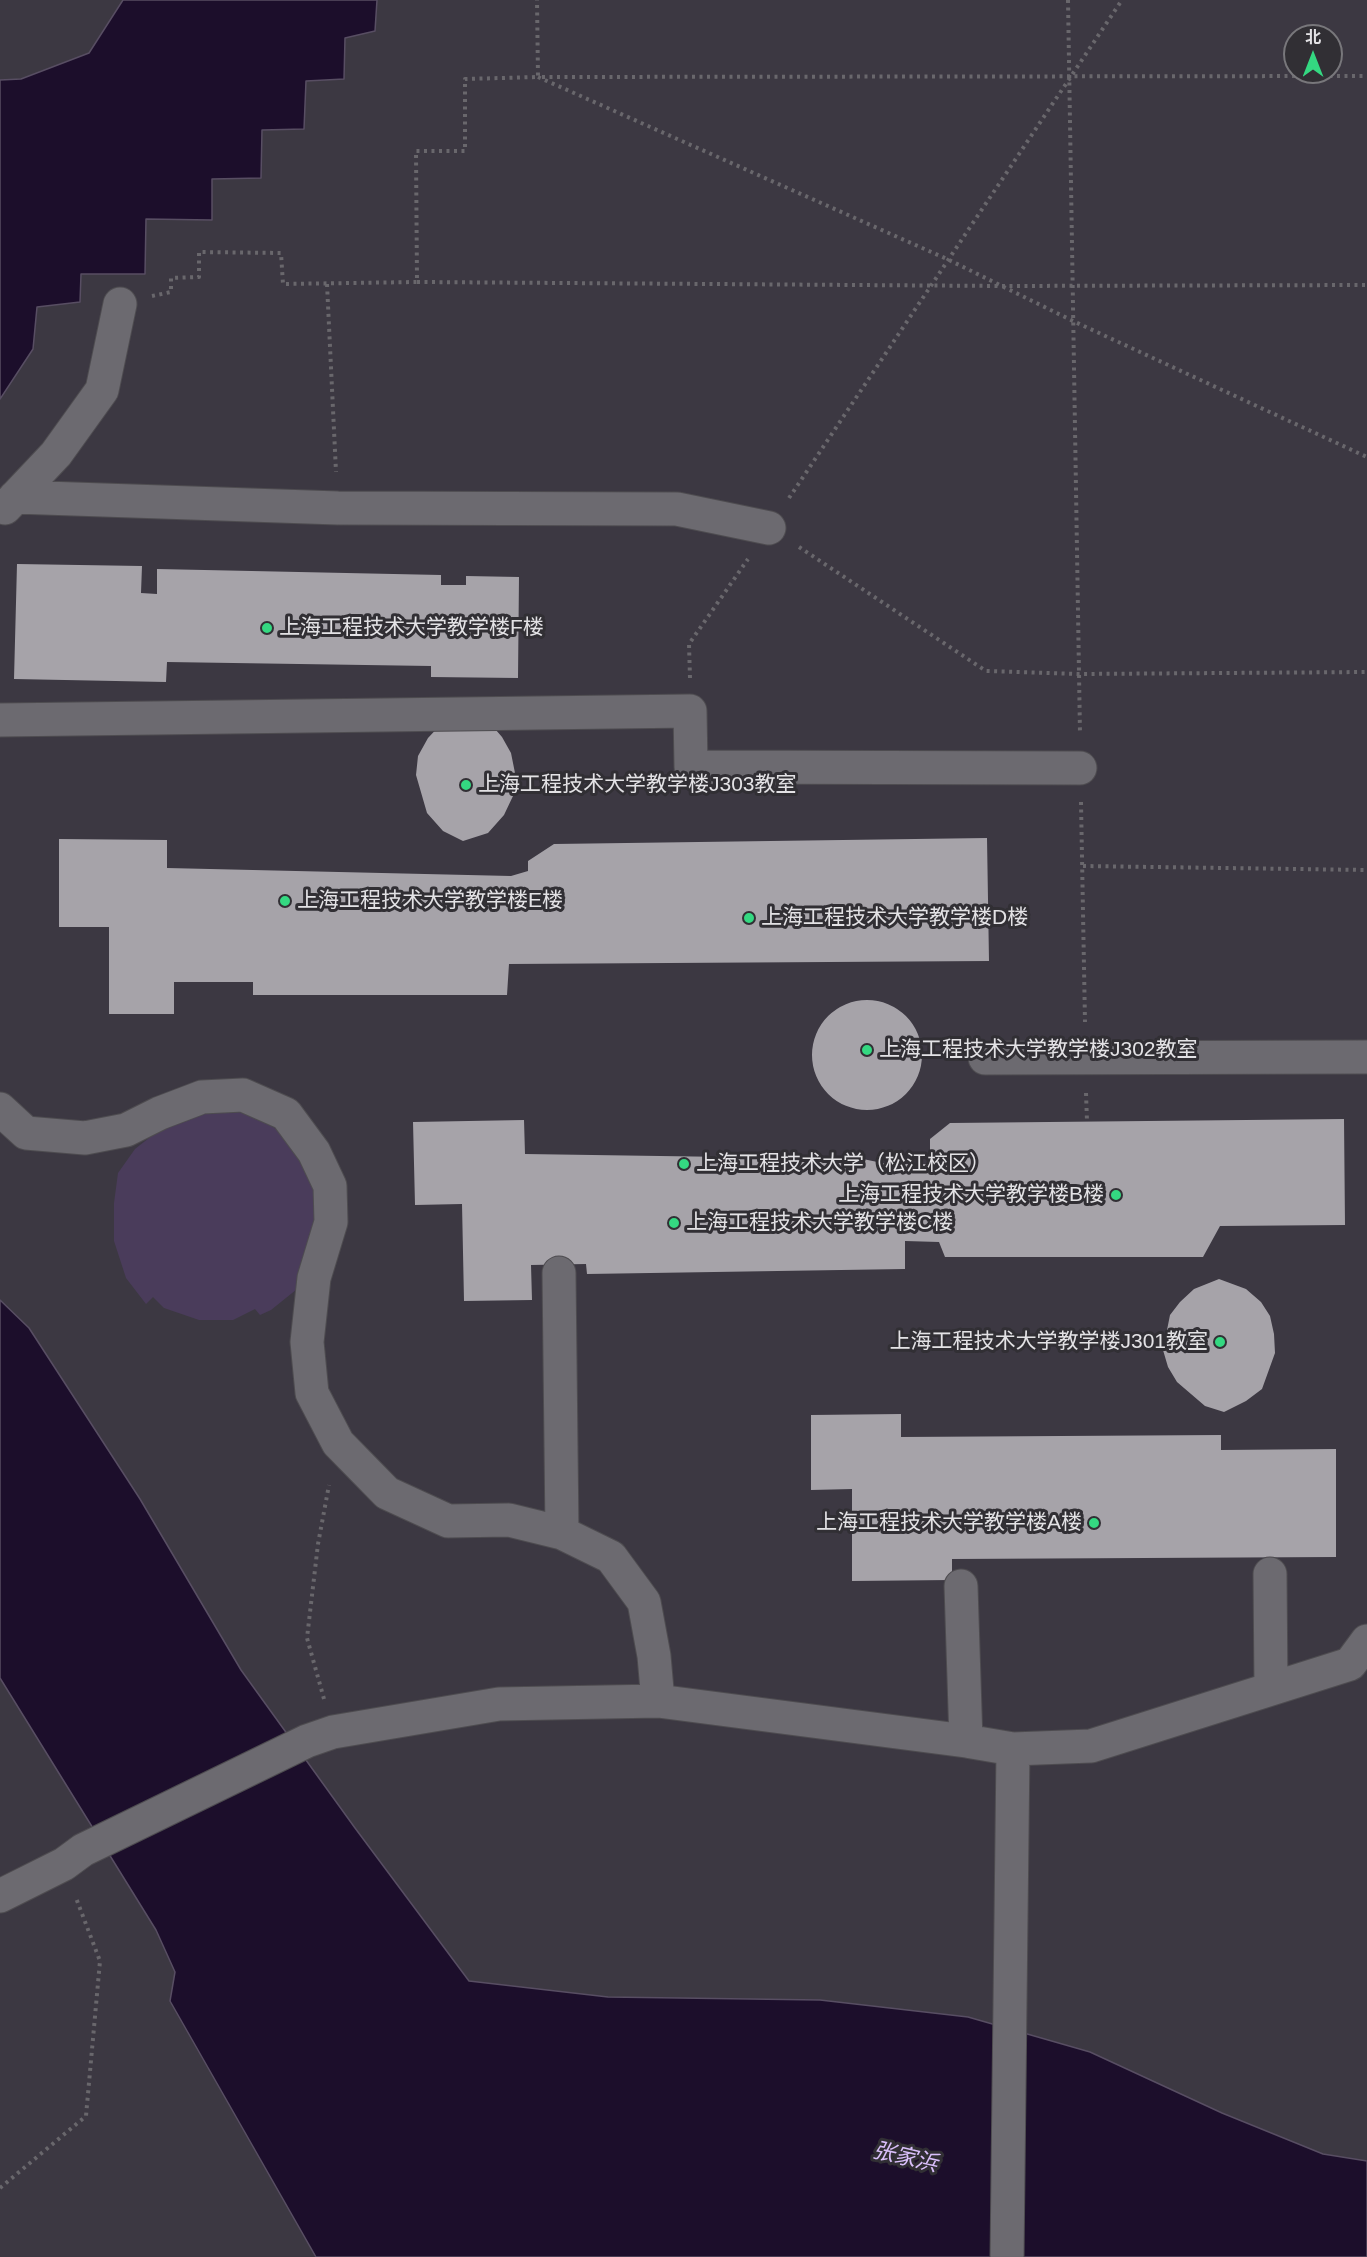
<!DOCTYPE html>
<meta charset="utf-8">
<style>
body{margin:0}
#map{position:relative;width:1367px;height:2257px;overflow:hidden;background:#312f34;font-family:Arial,"Noto Sans SC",sans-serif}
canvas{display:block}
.north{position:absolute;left:1283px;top:24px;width:60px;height:60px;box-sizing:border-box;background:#312f34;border:2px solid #78777b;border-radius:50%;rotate:0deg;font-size:16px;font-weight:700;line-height:24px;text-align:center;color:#e3e2e5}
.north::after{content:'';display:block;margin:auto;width:21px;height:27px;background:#34d881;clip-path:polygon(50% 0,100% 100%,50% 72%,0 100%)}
</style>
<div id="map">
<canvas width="1367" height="2257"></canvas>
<div class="north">北</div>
</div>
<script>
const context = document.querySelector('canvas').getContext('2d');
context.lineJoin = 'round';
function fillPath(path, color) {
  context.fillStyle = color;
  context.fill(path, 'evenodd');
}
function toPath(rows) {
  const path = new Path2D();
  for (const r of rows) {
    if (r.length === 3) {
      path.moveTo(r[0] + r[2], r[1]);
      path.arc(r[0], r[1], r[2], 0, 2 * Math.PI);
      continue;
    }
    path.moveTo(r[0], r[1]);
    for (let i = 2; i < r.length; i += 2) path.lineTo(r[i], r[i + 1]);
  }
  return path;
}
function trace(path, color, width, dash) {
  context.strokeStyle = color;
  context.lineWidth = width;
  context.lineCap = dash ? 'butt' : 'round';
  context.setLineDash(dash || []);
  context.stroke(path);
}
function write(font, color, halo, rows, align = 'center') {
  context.font = font + ' Arial,"Noto Sans SC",sans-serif';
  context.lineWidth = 6;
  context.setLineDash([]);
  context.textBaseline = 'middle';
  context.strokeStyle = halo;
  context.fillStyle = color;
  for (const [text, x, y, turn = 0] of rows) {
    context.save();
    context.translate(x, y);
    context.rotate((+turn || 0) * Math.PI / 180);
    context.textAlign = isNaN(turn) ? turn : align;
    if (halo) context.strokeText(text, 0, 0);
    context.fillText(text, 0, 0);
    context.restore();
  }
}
const built = toPath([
 [0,0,1367,0,1367,2257,0,2257],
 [1295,36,1331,36,1331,72,1295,72]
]);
const green = toPath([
 [230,1109,255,1117,280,1131,330,1186,307,1281,271,1310,260,1315,255,1309,233,1320,199,1320,164,1308,153,1297,146,1304,126,1278,114,1241,114,1203,118,1173,135,1149,163,1127,195,1115]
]);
const water = toPath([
 [123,0,377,0,375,31,345,38,344,79,306,81,304,129,262,130,261,178,212,179,212,220,146,219,145,274,81,274,80,302,37,307,33,349,0,399,0,80,21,79,89,53,123,0],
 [0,1300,29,1328,140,1499,241,1670,355,1828,469,1981,608,1997,820,2000,968,2017,1090,2052,1222,2113,1323,2154,1367,2161,1367,2257,316,2257,170,2001,175,1972,156,1930,0,1678,0,1300]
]);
const building = toPath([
 [17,564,142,566,141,593,157,594,157,569,441,575,441,585,466,585,466,576,519,577,518,678,431,677,431,666,167,662,166,682,14,679],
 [443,722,489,722,502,737,511,753,515,773,513,796,504,815,488,833,463,841,443,831,427,813,416,775,418,756,428,738],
 [987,838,989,961,509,964,507,995,253,995,253,982,174,982,174,1014,109,1014,109,927,59,927,59,839,167,840,167,868,511,876,528,871,528,861,554,844],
 [867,1055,55],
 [1344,1119,1345,1225,1220,1226,1203,1257,945,1257,939,1242,905,1241,905,1269,587,1274,586,1264,531,1265,532,1300,464,1301,462,1204,415,1205,413,1122,524,1120,525,1154,863,1159,887,1164,930,1164,930,1139,950,1123],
 [1219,1279,1246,1289,1261,1302,1270,1316,1274,1334,1275,1353,1262,1389,1246,1401,1224,1412,1205,1406,1177,1382,1168,1367,1163,1350,1170,1315,1180,1302,1194,1289],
 [901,1414,901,1437,1221,1435,1221,1450,1336,1449,1336,1557,952,1559,952,1580,852,1581,852,1489,811,1490,811,1415]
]);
const path = toPath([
 [1068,0,1080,734],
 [538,77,947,259,1073,321,1367,457],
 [542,77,1367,76],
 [417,282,1002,286,1367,285],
 [327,284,336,472],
 [152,296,171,292,171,278,199,277,199,252,281,253,283,284,417,282,416,151,465,151,465,79,538,77,537,0],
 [789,498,1122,0],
 [799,547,986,671,1079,674,1367,672],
 [690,678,689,644,748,559],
 [1081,802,1085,1022],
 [1083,866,1367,870],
 [1086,1093,1087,1121],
 [324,1699,307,1638,318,1544,329,1485],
 [0,2188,86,2116,100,1961,76,1898]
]);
const minor = toPath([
 [15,497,338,508,677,509,769,528],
 [5,508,56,454,102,390,120,304],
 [0,720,690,711,691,767,1080,768],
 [985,1058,1367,1057],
 [0,1109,26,1133,85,1138,126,1130,160,1113,202,1097,243,1095,286,1114,314,1152,330,1186,331,1222,314,1278,307,1342,312,1393,338,1443,387,1493,448,1521,509,1520,562,1533,611,1557,644,1602,654,1656,658,1701],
 [559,1273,562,1533],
 [1270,1574,1271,1689],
 [961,1586,966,1741],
 [0,1896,64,1864,83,1850,307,1741,333,1732,499,1704,658,1701,966,1741,1013,1749,1091,1746,1350,1664,1367,1641],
 [1007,2257,1013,1749]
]);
const markers = [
 [267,628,6,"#34d881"],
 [466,785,6,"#34d881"],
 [285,901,6,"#34d881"],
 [749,918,6,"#34d881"],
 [867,1050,6,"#34d881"],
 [684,1164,6,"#34d881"],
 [1116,1195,6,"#34d881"],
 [674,1223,6,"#34d881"],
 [1220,1342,6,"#34d881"],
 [1094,1523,6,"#34d881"]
];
const poiNames = [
 ["上海工程技术大学教学楼F楼",279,628],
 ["上海工程技术大学教学楼J303教室",478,785],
 ["上海工程技术大学教学楼E楼",297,901],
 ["上海工程技术大学教学楼D楼",761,918],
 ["上海工程技术大学教学楼J302教室",879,1050],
 ["上海工程技术大学（松江校区）",696,1164],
 ["上海工程技术大学教学楼B楼",1104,1195,"right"],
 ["上海工程技术大学教学楼C楼",686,1223],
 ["上海工程技术大学教学楼J301教室",1208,1342,"right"],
 ["上海工程技术大学教学楼A楼",1082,1523,"right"]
];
const waterNames = [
 ["张家浜",905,2158,13]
];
fillPath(built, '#3c3842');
fillPath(green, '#4a3c5b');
fillPath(water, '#1c0e2b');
trace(water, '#584e63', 1.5);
fillPath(building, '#a6a3a9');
trace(minor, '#4e4c50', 35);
trace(path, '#69676c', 4, [3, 4.5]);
trace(minor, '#6c6a70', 33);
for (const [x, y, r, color] of markers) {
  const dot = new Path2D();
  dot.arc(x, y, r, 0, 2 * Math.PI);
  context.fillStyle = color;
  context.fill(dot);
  trace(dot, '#312f34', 2);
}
write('21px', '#e3e2e5', '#312f34', poiNames, 'left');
write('italic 22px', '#d9bffa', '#312f34', waterNames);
</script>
